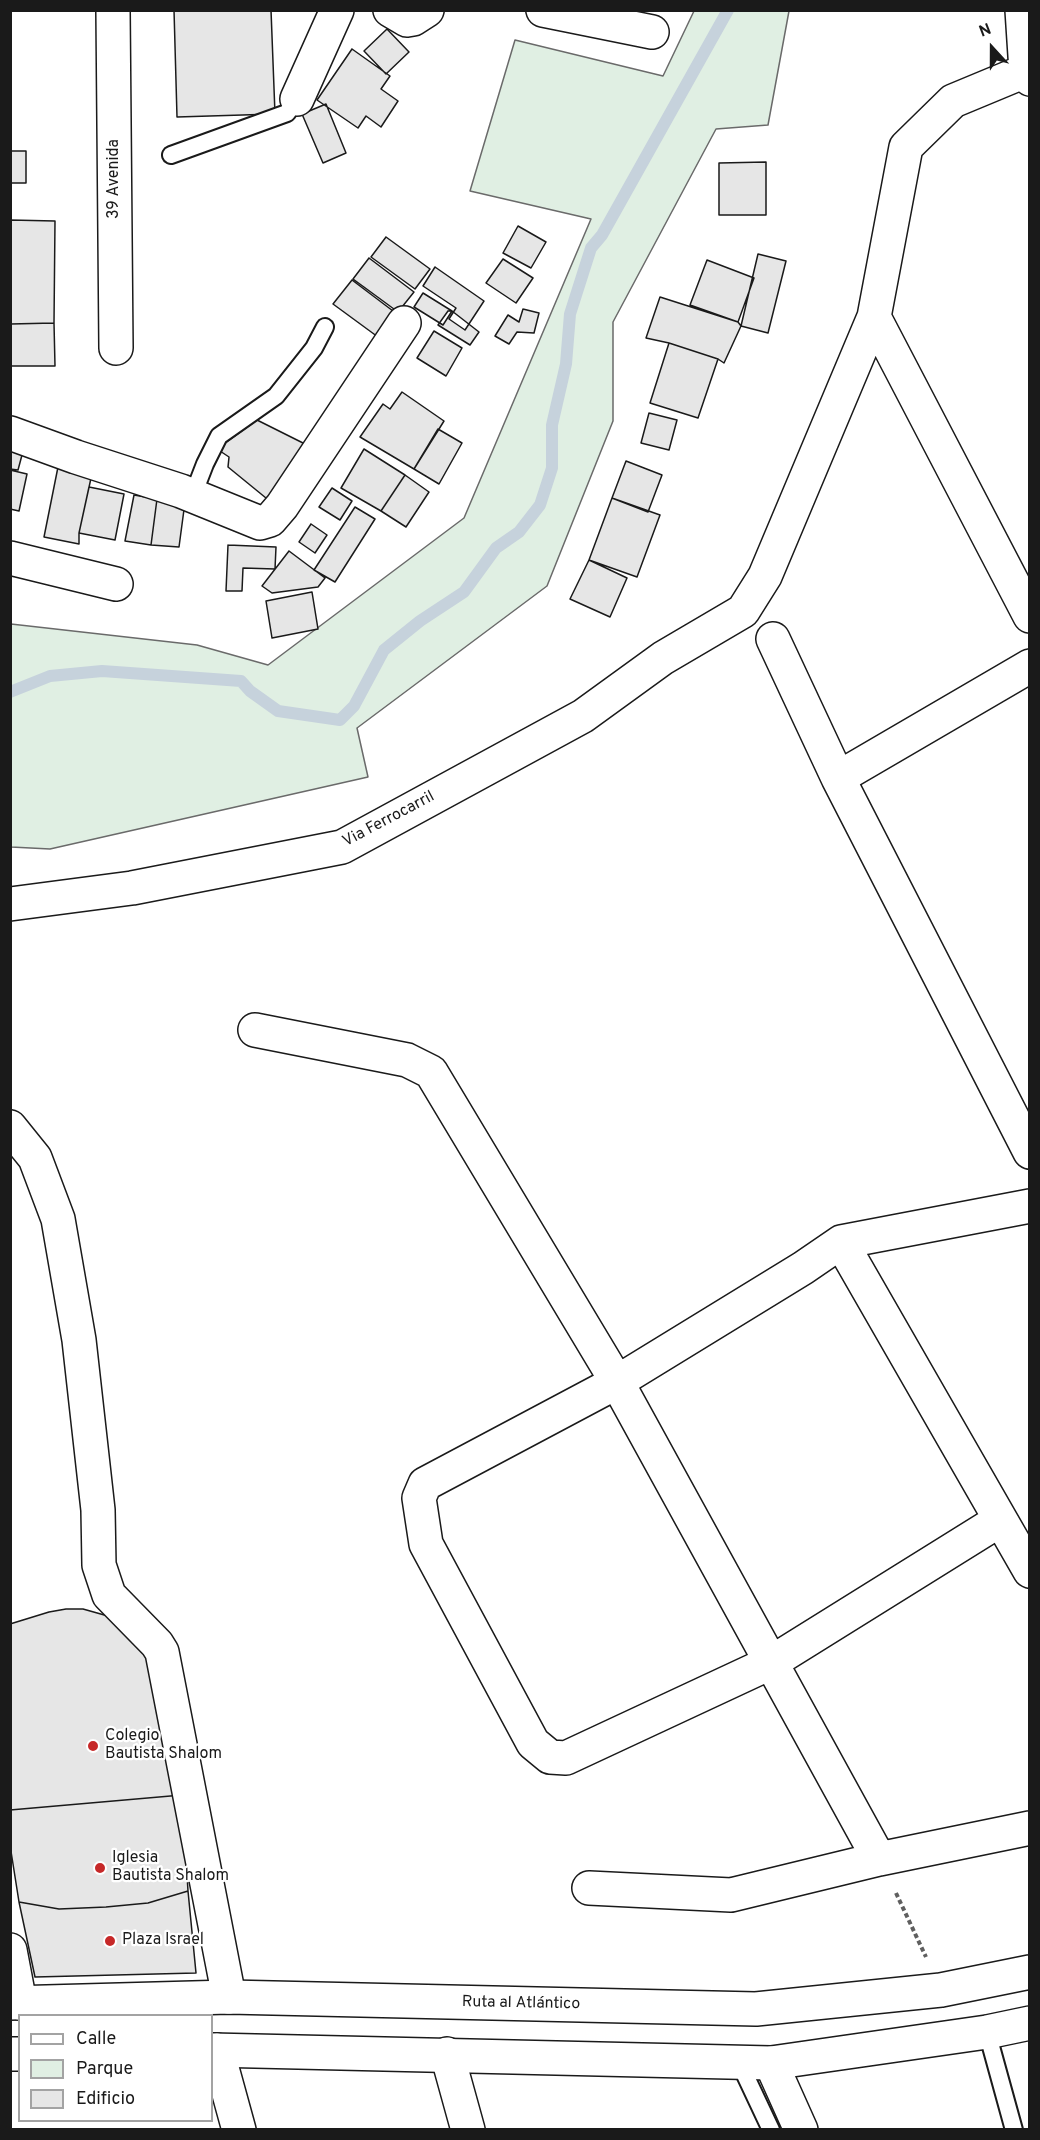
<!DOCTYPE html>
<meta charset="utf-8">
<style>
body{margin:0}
#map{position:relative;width:1040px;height:2140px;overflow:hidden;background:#fff;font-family:Overpass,sans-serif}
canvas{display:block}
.frame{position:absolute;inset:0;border:12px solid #1a1a1a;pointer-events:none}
.legend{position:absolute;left:18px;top:2014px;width:195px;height:108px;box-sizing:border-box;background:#fff;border:2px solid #a3a3a3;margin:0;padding:8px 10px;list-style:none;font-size:18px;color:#1a1a1a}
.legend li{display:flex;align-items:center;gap:12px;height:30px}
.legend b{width:30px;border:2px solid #a3a3a3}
.north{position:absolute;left:962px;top:18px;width:60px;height:60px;-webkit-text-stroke:4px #fff;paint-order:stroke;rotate:339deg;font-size:16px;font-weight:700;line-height:24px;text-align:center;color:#1a1a1a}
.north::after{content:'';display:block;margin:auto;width:21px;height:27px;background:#1a1a1a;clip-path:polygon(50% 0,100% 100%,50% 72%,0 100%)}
</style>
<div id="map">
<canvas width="1040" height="2140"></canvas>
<div class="frame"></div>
<ul class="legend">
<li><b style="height:8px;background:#fff"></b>Calle</li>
<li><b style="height:16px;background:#e0efe3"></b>Parque</li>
<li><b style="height:16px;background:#e6e6e6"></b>Edificio</li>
</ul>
<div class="north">N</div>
</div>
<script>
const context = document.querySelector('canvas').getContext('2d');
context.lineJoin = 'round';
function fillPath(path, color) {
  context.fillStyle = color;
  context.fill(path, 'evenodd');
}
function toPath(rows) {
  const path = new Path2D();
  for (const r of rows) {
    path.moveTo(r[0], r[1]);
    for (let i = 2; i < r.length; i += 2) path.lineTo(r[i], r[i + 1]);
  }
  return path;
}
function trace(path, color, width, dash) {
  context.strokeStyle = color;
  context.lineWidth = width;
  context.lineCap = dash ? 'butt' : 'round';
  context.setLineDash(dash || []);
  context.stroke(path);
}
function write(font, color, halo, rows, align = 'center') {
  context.font = font + ' Overpass,sans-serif';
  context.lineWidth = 4.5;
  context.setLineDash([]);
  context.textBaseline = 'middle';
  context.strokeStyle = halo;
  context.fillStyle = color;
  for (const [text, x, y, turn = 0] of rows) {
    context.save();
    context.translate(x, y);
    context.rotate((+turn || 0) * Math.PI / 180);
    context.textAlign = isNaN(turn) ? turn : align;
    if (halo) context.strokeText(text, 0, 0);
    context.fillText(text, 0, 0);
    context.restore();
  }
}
const green = toPath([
 [694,11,789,11,768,125,716,129,613,322,613,421,547,586,357,728,368,777,50,849,11,847,11,624,197,645,268,665,464,518,591,219,470,191,515,40,663,76,694,11]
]);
const stream = toPath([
 [10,692,50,676,102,671,241,681,250,691,278,711,340,720,354,706,384,650,420,621,464,592,496,548,519,532,540,505,552,468,552,425,566,364,570,314,591,248,602,235,728,10]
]);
const building = toPath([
 [174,10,271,10,275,114,177,117,174,10],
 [387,29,409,52,386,74,364,51,387,29],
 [352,49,390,76,381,89,398,101,381,127,366,116,358,128,317,100,352,49],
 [326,104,346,153,323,163,302,114,326,104],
 [10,151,26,151,26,183,10,183,10,151],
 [766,162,766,215,719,215,719,163,766,162],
 [10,220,55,221,54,323,10,324,10,220],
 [518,226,546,242,531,268,503,253,518,226],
 [386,237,430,269,415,289,371,257,386,237],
 [758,254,786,261,768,333,741,326,758,254],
 [369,258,414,292,398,312,353,279,369,258],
 [503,259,533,278,516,303,486,283,503,259],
 [707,260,754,278,738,322,690,305,707,260],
 [435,267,484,301,465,330,449,319,456,308,423,286,435,267],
 [352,280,397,314,378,337,333,304,352,280],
 [423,293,452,311,443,325,414,307,423,293],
 [660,297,738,322,741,326,724,363,718,359,669,343,646,338,660,297],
 [523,309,539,313,534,333,517,332,509,344,495,336,508,315,519,322,523,309],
 [448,311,452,311,479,332,470,345,438,325,448,311],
 [54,323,55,366,11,366,11,324,54,323],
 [434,331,462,348,446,376,417,358,434,331],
 [669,343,718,359,698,418,650,403,669,343],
 [402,392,444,421,414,469,360,437,383,404,390,409,402,392],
 [649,413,677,420,669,450,641,443,649,413],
 [257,420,309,446,277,507,228,467,229,457,217,449,257,420],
 [438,429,462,443,439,484,414,469,438,429],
 [10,436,26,440,18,470,10,469,10,436],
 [364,449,405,475,381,511,341,488,364,449],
 [626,461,662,475,648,512,612,498,626,461],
 [59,462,93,469,79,533,79,544,44,537,59,462],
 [10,470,27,474,19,511,10,509,10,470],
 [405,475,429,492,406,527,381,511,405,475],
 [89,487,124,494,115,540,79,533,89,487],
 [332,488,352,501,340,520,319,507,332,488],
 [134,495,157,499,151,545,125,541,134,495],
 [612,498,660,515,637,577,589,560,612,498],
 [157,499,185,502,179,547,151,545,157,499],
 [355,507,375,519,335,582,314,570,355,507],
 [311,524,327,535,315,553,299,542,311,524],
 [228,545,276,547,275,569,243,568,242,591,226,591,228,545],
 [289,551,325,578,318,587,272,593,262,586,289,551],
 [589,560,627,578,610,617,570,599,589,560],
 [312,592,318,629,272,638,266,601,312,592],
 [66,1609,83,1609,122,1620,148,1644,182,1795,10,1810,10,1624,49,1612,66,1609],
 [182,1795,188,1891,148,1903,106,1907,59,1909,19,1902,10,1845,10,1810,182,1795],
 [188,1891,196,1973,35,1977,19,1902,59,1909,106,1907,148,1903,188,1891]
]);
const path = toPath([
 [896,1893,926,1957]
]);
const lane = toPath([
 [171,155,287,113,297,99],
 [193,495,205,464,219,436,276,396,314,348,325,327],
 [987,2032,1014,2130],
 [739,2062,771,2130]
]);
const street = toPath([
 [113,10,116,348],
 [390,10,407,20,413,19,427,10],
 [543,10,652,32],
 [1022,10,1026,71,1030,79],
 [297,99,337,10],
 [874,317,1030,616],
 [10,433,76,457,181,491,260,523,270,520,282,506,404,323],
 [10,558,116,584],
 [773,639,838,778,1030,1152],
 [838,778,1030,666],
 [10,904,132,888,342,847,583,716,663,658,743,611,765,576,874,317,906,147,953,101,1030,69],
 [255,1030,407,1060,431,1072,617,1382,879,1859],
 [10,1127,35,1158,58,1219,79,1340,98,1510,99,1565,109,1595,157,1644,162,1652,229,1997],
 [841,1242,1030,1571],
 [1000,1520,772,1662,566,1758,550,1757,533,1743,426,1544,419,1498,425,1484,617,1382,803,1268,841,1242,1030,1206],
 [589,1888,731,1895,879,1859,1030,1828],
 [10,1950,20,2003],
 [217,2050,239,2130],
 [447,2054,468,2130],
 [771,2063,801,2130]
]);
const highway = toPath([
 [10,2003,229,1997,756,2009,941,1990,1030,1972],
 [212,2050,771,2063,987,2032,1030,2023],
 [10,2054,20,2054]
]);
const markers = [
 [93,1746,6,"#c62828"],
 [100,1868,6,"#c62828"],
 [110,1941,6,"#c62828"]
];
const streetNames = [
 ["39 Avenida",115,179,-90],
 ["Via Ferrocarril",389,820,-28],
 ["Ruta al Atlántico",521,2004,1]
];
const poiNames = [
 ["Colegio",105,1737],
 ["Bautista Shalom",105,1755],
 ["Iglesia",112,1859],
 ["Bautista Shalom",112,1877],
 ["Plaza Israel",122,1941]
];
fillPath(green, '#e0efe3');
trace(green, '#6a6a6a', 1.5);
trace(stream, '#c6d2dc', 12);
fillPath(building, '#e6e6e6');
trace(building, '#1a1a1a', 1.5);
trace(lane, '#1a1a1a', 20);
trace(street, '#1a1a1a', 36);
trace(highway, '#1a1a1a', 36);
trace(path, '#5f5f5f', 4, [4.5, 3]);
trace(lane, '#fff', 16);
trace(street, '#fff', 33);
trace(highway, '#fff', 33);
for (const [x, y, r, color] of markers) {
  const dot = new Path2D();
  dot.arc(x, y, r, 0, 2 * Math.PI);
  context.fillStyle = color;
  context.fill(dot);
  trace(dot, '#fff', 2);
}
write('16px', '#1a1a1a', '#fff', streetNames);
write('16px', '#1a1a1a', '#fff', poiNames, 'left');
</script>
